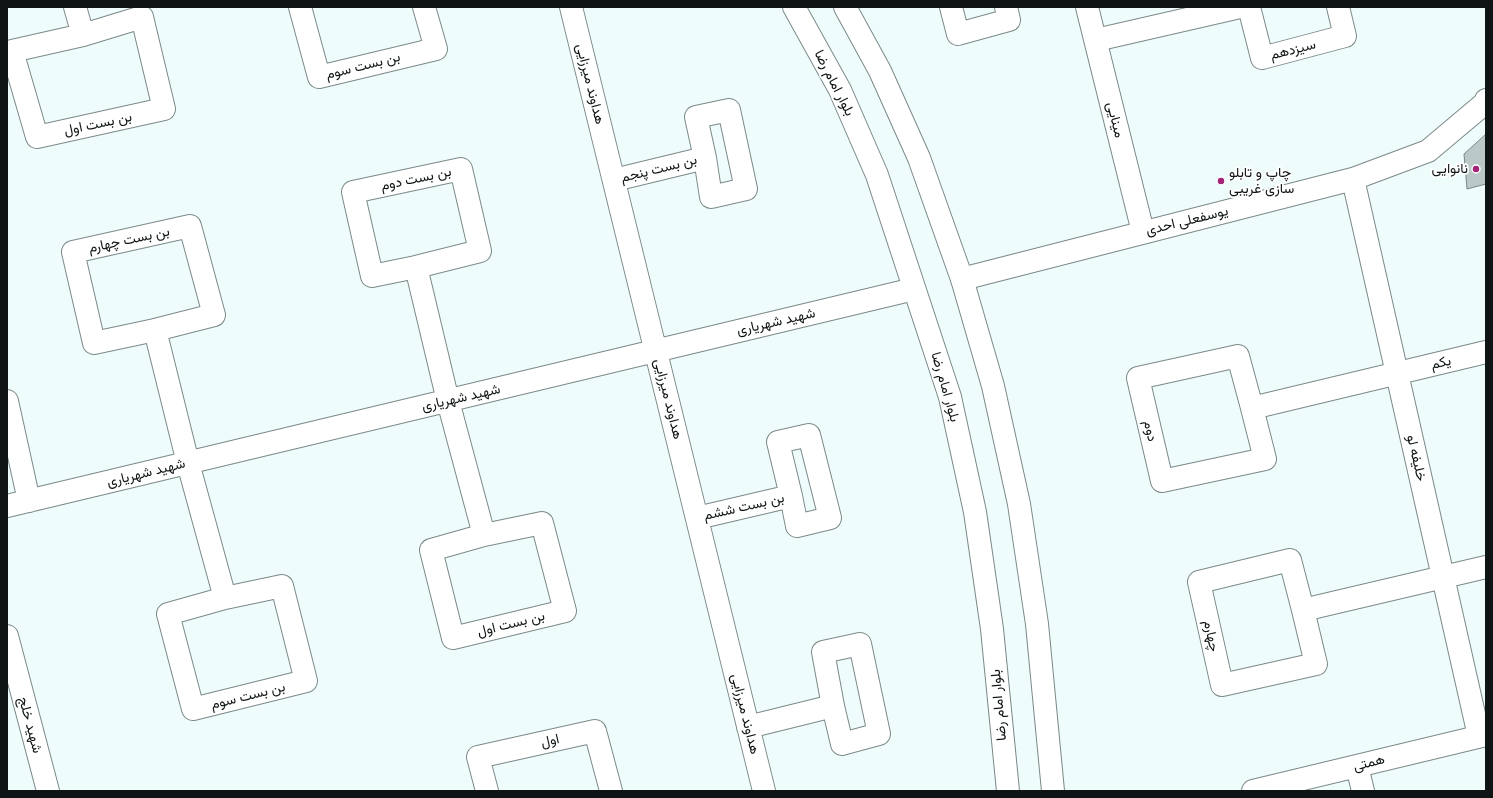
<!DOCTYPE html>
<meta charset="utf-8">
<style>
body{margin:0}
#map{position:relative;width:1493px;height:798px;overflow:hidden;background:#eefcfc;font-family:"Fira Sans",sans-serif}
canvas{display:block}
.frame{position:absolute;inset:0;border:8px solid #0f1414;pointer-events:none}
</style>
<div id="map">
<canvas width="1493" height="798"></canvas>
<div class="frame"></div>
</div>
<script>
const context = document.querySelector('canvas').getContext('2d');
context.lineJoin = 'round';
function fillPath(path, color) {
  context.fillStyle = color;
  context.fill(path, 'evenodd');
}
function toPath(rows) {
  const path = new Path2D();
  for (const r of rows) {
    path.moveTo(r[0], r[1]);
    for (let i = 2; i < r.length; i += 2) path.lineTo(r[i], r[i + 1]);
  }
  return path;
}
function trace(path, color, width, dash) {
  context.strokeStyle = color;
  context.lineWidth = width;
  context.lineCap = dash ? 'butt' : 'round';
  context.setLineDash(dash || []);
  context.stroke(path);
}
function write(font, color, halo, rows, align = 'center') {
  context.font = font + ' "Fira Sans",Vazirmatn,sans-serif';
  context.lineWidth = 3.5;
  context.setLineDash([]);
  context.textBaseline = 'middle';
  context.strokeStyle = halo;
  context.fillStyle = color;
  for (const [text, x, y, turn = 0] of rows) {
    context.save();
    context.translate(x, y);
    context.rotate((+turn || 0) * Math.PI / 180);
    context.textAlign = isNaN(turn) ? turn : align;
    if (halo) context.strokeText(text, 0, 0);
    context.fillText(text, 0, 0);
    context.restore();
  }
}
const building = toPath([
 [1486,134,1486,184,1467,189,1464,154,1486,134]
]);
const minor = toPath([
 [75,7,83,35],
 [300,7,319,77,436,49,424,7],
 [571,7,764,791],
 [951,7,958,34,1009,20,1006,7],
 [1087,7,1143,232],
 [1249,7,1262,58,1345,36,1338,7],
 [142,17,164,109,37,137,12,51,83,35,142,17],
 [1096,40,1240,7],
 [1353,179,1479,736],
 [614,180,705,158,711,197,746,189,729,110,696,117,705,158],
 [416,267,480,251,461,169,353,192,372,276,416,267,448,401,484,535,431,550,453,638,565,611,542,523,484,535],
 [962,279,1353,179,1428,151,1485,103,1486,100],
 [155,330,214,315,190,226,73,252,94,343,155,330,188,463,225,598,168,614,193,709,306,681,282,586,225,598],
 [7,401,29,501],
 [1252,408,1238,356,1138,378,1162,481,1265,459,1252,408,1486,352],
 [7,506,914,289],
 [697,518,791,496,797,526,830,518,809,435,778,442,791,496],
 [1303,610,1290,560,1199,582,1222,685,1316,664,1303,610,1486,567],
 [7,636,48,791],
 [748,727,833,706,842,744,879,734,860,644,823,652,833,706],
 [1357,766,1363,791],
 [487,791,478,757,595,731,611,791],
 [1253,791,1486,735]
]);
const major = toPath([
 [794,7,840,90,877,175,950,397,975,512,992,629,1008,791],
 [845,7,880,71,919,158,962,279,993,386,1019,504,1037,624,1053,791]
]);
const markers = [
 [1476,169,4,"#a22477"],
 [1221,181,4,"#a22477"]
];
const streetNames = [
 ["سیزدهم",1293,50,-14],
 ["بن بست سوم",363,66,-14],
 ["بلوار امام رضا",834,83,63],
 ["هداوند میرزایی",590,84,76],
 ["مینایی",1115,120,76],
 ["بن بست اول",98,124,-12],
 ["بن بست پنجم",659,169,-14],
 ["بن بست دوم",416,179,-12],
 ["یوسفعلی احدی",1187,221,-14],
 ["بن بست چهارم",129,240,-12],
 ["شهید شهریاری",776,322,-13],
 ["یکم",1441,363,-14],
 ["بلوار امام رضا",945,387,74],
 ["شهید شهریاری",461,398,-13],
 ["هداوند میرزایی",668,399,76],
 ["دوم",1150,431,77],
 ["خلیفه لو",1416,458,77],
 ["شهید شهریاری",146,473,-14],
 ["بن بست ششم",744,507,-13],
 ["بن بست اول",511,624,-14],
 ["چهارم",1211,636,78],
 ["بن بست سوم",248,696,-14],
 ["بلوار امام رضا",999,705,-95],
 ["هداوند میرزایی",745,714,76],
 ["شهید خلج",30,725,75],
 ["اول",550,741,-13],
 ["همتی",1369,763,-14]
];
const poiNames = [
 ["نانوایی",1468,169],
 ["چاپ و تابلو",1229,173,"left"],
 ["سازی غریبی",1229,189,"left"]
];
fillPath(building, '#bac8c7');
trace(building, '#7b8888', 1);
trace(minor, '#7c8989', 24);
trace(major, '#7c8989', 24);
trace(minor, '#fff', 22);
trace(major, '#fff', 22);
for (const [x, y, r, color] of markers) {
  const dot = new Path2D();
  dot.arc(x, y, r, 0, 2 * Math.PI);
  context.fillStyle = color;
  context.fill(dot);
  trace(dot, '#fff', 1.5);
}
write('14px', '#0f1414', '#fff', streetNames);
write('14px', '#0f1414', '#fff', poiNames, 'right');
</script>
